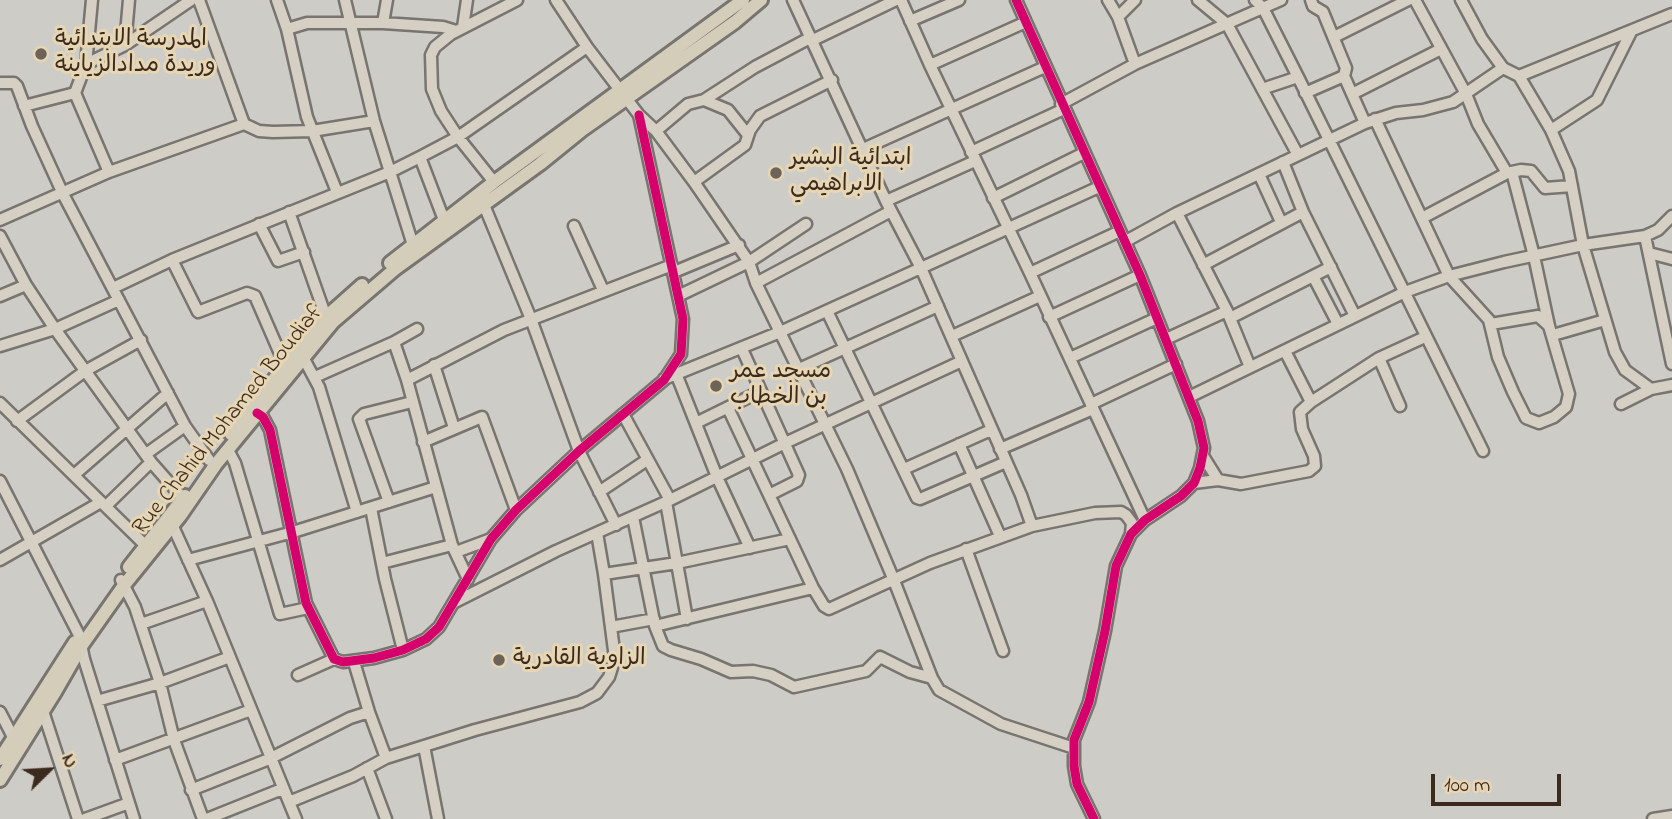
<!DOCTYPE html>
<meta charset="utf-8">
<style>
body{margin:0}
#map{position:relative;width:1672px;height:819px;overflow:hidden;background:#ceccc6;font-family:"Indie Flower",sans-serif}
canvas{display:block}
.north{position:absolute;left:14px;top:735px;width:70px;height:70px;-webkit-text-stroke:5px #e7d6b3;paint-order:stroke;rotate:66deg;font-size:19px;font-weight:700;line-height:28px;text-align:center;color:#3b2a1e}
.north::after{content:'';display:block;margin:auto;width:24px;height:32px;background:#3b2a1e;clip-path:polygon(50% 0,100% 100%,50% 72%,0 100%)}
.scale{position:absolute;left:1431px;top:774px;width:130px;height:32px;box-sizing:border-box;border:4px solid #3b2a1e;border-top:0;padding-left:9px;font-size:21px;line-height:24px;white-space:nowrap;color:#3b2a1e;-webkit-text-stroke:5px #e7d6b3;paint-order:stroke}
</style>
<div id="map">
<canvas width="1672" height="819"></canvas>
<div class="north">N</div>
<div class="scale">100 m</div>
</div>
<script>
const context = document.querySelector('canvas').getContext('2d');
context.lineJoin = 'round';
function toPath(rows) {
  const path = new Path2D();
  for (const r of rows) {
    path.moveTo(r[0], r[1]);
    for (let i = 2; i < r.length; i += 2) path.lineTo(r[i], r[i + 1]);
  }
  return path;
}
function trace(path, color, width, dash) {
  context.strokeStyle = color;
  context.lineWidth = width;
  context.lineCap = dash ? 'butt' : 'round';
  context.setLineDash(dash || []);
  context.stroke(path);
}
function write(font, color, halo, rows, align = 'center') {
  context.font = font + ' "Indie Flower","Playpen Sans Arabic",sans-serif';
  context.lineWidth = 6;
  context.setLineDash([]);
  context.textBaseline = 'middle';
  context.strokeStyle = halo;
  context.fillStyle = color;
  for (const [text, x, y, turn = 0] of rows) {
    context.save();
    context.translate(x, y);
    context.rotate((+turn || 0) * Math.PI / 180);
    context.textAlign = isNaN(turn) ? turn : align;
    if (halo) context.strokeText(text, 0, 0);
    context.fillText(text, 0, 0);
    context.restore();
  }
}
const minor = toPath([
 [199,0,244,124],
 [277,0,287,29,307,117,337,192],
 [345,0,374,121,413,245],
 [556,0,587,47,639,115,656,131,694,182,749,262,756,283,847,469,893,578,932,678,939,690,1001,724,1074,748],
 [793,0,886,201,921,268,1021,495,1032,526],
 [901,0,930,65,1030,273,1145,520],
 [1016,0,1140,275,1198,421,1204,448,1200,468,1194,483,1181,496,1145,520,1131,534,1116,566,1105,631,1089,702,1074,740,1074,766,1077,784,1094,819],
 [1108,0,1118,17,1135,64],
 [1198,0,1227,24,1298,155],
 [1255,0,1263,8,1298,77,1483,451],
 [1311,0,1313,6,1323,12,1325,17,1346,68,1344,76,1365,123],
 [1415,0,1466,94,1478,124,1507,173],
 [1461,0,1482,39,1503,68,1519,76,1551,130,1569,171,1583,245,1615,352,1625,370,1651,389],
 [1118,17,1135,0],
 [910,21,959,0],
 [383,23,443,27,456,31],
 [463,27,467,0],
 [287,29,307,23,383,23,387,0],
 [1334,37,1408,0],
 [125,45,129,0],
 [86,64,125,45,191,0],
 [930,65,1026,22],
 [1519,76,1672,14],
 [0,83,14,83,17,86,32,126,63,194,185,426,209,460],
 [1262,89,1298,77],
 [75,93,109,172],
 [1305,93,1344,76],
 [1352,94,1441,49],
 [704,100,728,110,748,135],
 [1061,104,1135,64,1281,0],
 [24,106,75,93,86,64,92,0],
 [1375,119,1449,276,1489,320,1498,357,1513,392,1526,418,1539,423,1554,417,1566,407,1569,394,1549,326,1534,256,1512,172],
 [1551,130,1597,100,1632,30],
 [656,131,688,104,704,100,755,67,806,40,813,40,896,0],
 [863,149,1045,67],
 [971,152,1064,109],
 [420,157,444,220],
 [1283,162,1303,212,1355,316],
 [1259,174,1281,222],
 [494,182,458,137,441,111,432,89,431,55,435,47,451,34,517,0],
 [694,182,745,145,750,130,760,116,832,80],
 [993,198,1084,153],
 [886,201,975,161],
 [484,205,531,319,579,451,616,525],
 [289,212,326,317],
 [1177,213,1227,311,1250,367],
 [1422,218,1507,173,1521,170,1531,171,1545,188,1572,186],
 [0,220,109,172,244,124,259,131,273,132,312,131,374,121],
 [259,224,278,261,304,252],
 [574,226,603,290],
 [0,236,26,285,0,296],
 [1645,236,1672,364],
 [1126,241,1177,213,1365,123,1396,113,1423,110,1453,102,1503,68],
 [1649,253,1672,259],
 [172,260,198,312,247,293,255,296,285,365],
 [1203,265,1303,212],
 [674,272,739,245],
 [1030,273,1120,231],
 [1313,276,1338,324],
 [756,283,891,211],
 [26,285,55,329,151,462,188,504],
 [113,288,172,260,390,172,420,157,458,137,587,47],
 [678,296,749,262,806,224],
 [827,311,917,498,920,499,1006,462],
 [1049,317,1140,275],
 [1230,318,1331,267],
 [1491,324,1538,316,1548,325],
 [1553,335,1605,320],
 [952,336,1040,296],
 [1166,339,1227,311],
 [394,342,407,380,452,545,468,579],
 [0,346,55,329,119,300],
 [742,349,799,475,797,481,769,495],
 [1285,351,1311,402],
 [303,357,319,387,357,512],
 [1070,358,1157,318],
 [1379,358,1400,406],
 [434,365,454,428],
 [799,369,938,306],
 [677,376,717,477,750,548],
 [315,377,394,342,417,329],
 [664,379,780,332,1099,187],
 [407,380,504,330,672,265],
 [1189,397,1405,292,1449,276,1504,262,1583,245,1645,236,1658,230,1672,216],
 [0,403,145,545],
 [1091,404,1176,364],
 [1621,404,1651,389,1672,385],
 [728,408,813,588,824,606,829,609,930,563,1032,526,1095,513,1121,512,1126,515,1132,523,1131,534],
 [257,413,263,417,270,430,306,603,334,659,343,662,374,658,403,650,426,639,439,627,491,539,516,510,579,451,664,380,681,354,683,319,639,115],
 [623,414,670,500],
 [17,421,85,371,141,340],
 [696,423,761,391],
 [423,442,482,417,516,510],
 [959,444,1000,536],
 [1000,449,1093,409],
 [228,450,235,463,280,614,308,608],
 [146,454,185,426],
 [1203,456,1218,480],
 [904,469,991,430],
 [74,475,168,393],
 [0,481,79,635,84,659,134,819],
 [1194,483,1218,480,1241,484,1309,471,1315,466,1314,456,1302,429,1300,412,1311,402,1379,358,1425,337],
 [599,492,647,460],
 [389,502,359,419,364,414,412,402],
 [666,502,687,619],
 [106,506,151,462],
 [371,508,385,579,403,650],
 [633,517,655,626,663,646,671,650,701,659,731,672,753,671,771,675,794,687,866,671,880,657,910,672,932,678],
 [170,520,207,601,289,802],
 [966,549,1003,651],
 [456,552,491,539],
 [0,560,101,502],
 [188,560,293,532,436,487],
 [382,563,452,545],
 [604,574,677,563,790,539],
 [121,580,135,607,160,683,174,740,203,819],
 [455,602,556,551,670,500,785,443,962,361],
 [141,624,207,601],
 [655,626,813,588],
 [611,627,654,619],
 [298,675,334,659],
 [97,701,160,683,230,657],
 [43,711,78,819],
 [0,712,14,739],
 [424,746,438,819],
 [386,758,475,730,580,702,597,693,609,677,615,658,604,574,597,533],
 [115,760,251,710],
 [367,768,386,819],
 [191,790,269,759,350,718,369,712],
 [85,819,129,803],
 [207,819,282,789],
 [296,819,289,802,353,776,386,758,369,712,354,662],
 [1653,819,1672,816]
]);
const major = toPath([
 [390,263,494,182,743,0],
 [231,434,309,335,326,317,362,285],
 [129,567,185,496],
 [0,759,75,642],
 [0,780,55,692,82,645,125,584,180,516,216,464,333,322,395,269,540,164,582,130,735,22,761,0]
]);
const cycleway = toPath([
 [1016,0,1140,275,1198,421,1204,448,1200,468,1194,483,1181,496,1145,520,1131,534,1116,566,1105,631,1089,702,1074,740,1074,766,1077,784,1094,819],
 [257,413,263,417,270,430,306,603,334,659,343,662,374,658,403,650,426,639,439,627,491,539,516,510,579,451,664,380,681,354,683,319,639,115]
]);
const markers = [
 [41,54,7,"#6e6359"],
 [776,173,7,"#6e6359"],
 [716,386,7,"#6e6359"],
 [499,660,7,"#6e6359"]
];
const poiNames = [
 ["المدرسة الابتدائية",55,41],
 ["وريدة مدادالزياينة",55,67],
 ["ابتدائية البشير",790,160],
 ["الابراهيمي",790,186],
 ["مسجد عمر",730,373],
 ["بن الخطاب",730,399],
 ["الزاوية القادرية",513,660]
];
const streetNames = [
 ["Rue Chahid Mohamed Boudiaf",229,421,-51]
];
trace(minor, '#78746f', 15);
trace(major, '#78746f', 18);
trace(minor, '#d5cfc4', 10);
trace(major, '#d3cdba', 12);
trace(cycleway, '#d6006c', 9);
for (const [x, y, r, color] of markers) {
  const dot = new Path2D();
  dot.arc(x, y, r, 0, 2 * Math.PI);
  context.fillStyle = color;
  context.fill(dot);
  trace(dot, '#e7d6b3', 2.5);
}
write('23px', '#3b2a1e', '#e7d6b3', poiNames, 'left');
write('23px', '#3b2a1e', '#e7d6b3', streetNames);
</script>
